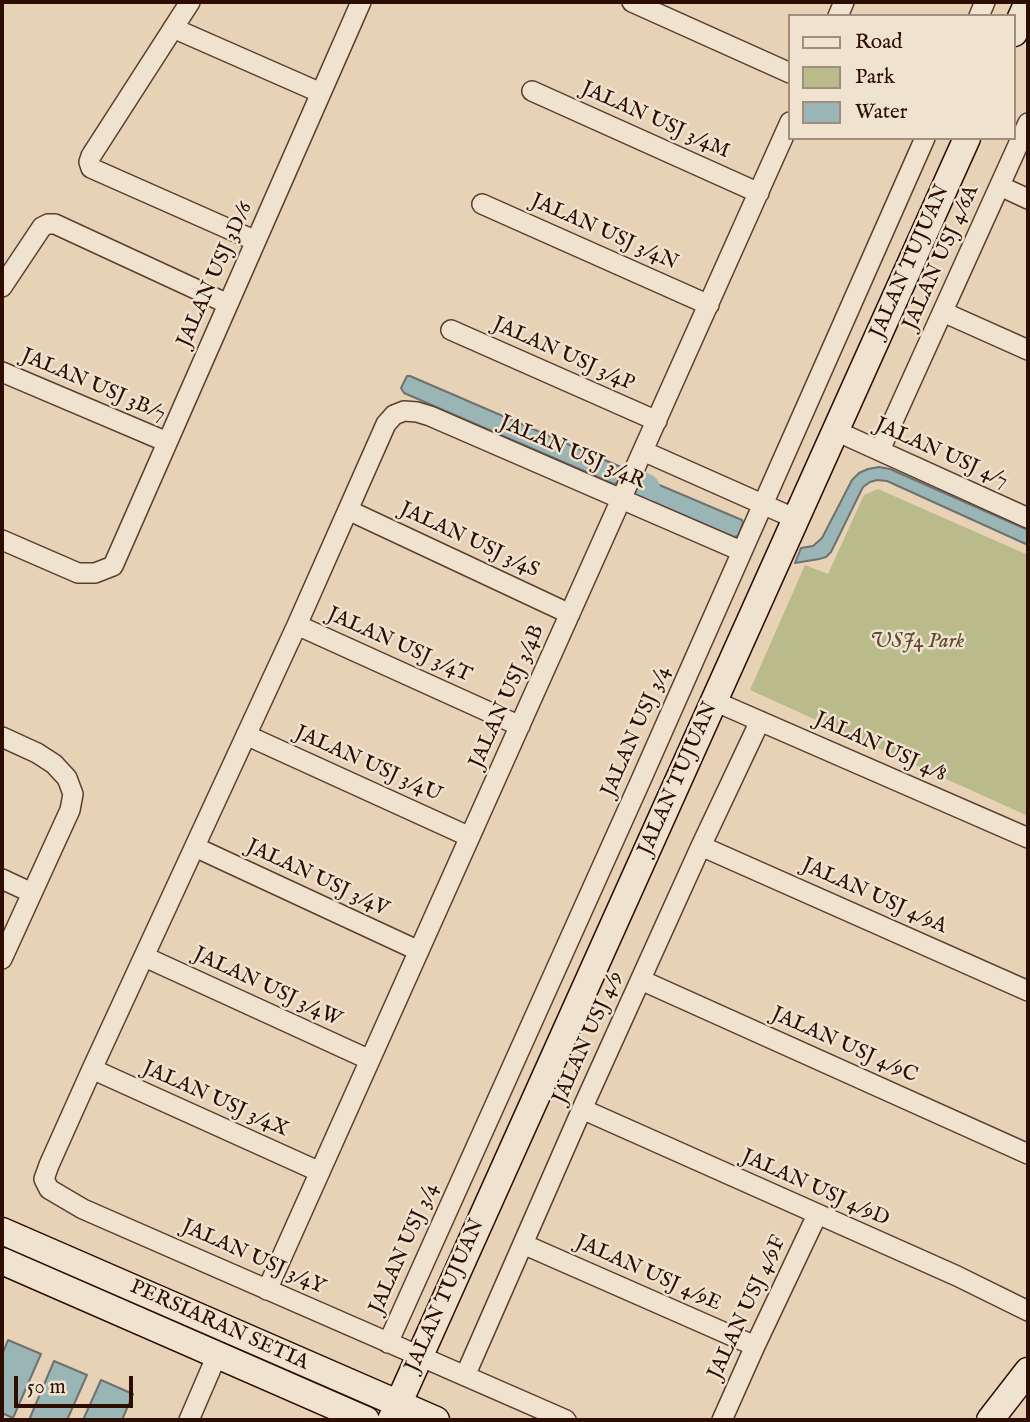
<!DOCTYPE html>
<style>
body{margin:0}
#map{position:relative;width:1030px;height:1422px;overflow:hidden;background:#e7d2b5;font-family:"IM FELL English",serif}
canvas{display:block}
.frame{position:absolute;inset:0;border:4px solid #2e0d01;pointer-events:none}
.legend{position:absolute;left:788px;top:14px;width:228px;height:126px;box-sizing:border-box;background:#efe2cf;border:2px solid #a28d7d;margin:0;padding:9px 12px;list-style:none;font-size:21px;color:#2e0d01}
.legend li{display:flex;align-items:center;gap:14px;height:35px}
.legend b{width:35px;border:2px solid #a28d7d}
.scale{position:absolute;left:14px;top:1376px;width:119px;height:32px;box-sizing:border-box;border:4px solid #2e0d01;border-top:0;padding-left:9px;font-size:21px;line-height:24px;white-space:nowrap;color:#2e0d01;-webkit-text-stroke:5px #efe2cf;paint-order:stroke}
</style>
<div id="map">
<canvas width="1030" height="1422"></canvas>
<div class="frame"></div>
<ul class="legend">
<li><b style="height:9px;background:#efe2cf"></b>Road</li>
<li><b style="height:19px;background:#b9bb8b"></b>Park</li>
<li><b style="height:19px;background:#9ab5b6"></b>Water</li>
</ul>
<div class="scale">50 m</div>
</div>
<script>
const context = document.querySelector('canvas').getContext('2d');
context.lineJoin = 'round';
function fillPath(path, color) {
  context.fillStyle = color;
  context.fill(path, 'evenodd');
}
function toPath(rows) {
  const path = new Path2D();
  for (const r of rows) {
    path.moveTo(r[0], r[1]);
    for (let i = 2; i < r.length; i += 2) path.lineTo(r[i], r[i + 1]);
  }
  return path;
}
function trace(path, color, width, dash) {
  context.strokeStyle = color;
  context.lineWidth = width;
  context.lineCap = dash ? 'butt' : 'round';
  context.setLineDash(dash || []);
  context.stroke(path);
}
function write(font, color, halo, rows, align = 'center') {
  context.font = font + ' "IM FELL English",serif';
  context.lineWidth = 5;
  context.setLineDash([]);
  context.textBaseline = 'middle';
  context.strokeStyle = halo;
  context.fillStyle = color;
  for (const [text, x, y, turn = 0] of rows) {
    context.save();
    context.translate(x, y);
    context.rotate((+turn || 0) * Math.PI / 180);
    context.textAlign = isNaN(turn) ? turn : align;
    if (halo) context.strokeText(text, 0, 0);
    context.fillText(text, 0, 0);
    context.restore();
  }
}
const green = toPath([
 [878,489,1028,555,1028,816,750,690,805,565,828,574,864,495]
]);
const water = toPath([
 [407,376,410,376,621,467,622,471,617,483,614,484,404,393,401,388,407,376],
 [879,467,890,469,1028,530,1028,545,887,481,877,480,870,482,863,487,831,552,826,557,819,559,795,563,801,548,813,546,822,538,852,480,859,473,868,469,879,467],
 [650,481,742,520,743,523,738,536,734,537,644,498,643,494,650,481],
 [8,1340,41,1354,13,1418,2,1413,2,1355,8,1340],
 [54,1361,87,1375,67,1420,29,1420,54,1361],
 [101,1380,133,1394,122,1420,83,1420,101,1380]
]);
const river = toPath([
 [642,486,646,488]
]);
const street = toPath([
 [190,2,91,156,89,162,91,168,256,241],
 [632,2,790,73],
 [838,16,844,2],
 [979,16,985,2],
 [173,28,321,93],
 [532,91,759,193],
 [1000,186,1028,199],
 [482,204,709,305],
 [2,287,42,227,48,224,55,224,228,304],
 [943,312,1028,350],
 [451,330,657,421],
 [2,372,167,442],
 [836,431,1028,518],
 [880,450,1028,123],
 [643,451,796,519],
 [348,510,570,614],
 [2,540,78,573,95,573,113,566,361,2],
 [297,625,520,726],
 [714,701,1028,838],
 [246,735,470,837],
 [2,737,37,753,54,764,67,778,73,794,70,810,2,959],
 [701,846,1028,991],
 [195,847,419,951],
 [2,879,32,893],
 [145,957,370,1060],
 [641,980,1028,1154],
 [92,1069,320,1172],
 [582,1109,957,1276,1028,1311],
 [523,1244,755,1346],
 [267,1290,790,122],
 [388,1343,641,780,925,138],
 [465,1376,582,1109,701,846,760,721],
 [189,1420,217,1355],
 [566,1420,83,1209,49,1189,44,1179,49,1165,92,1069,297,625,386,424,394,415,404,411,417,412,430,416,741,551],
 [722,1420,755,1346,817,1215]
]);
const secondary = toPath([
 [1014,33,1028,2],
 [2,1231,436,1420],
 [2,1261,366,1420],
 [391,1420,967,138],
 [990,1420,1028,1371]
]);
const streetNames = [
 ["JALAN USJ 3/4M",655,121,24],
 ["JALAN USJ 3/4N",604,233,24],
 ["JALAN USJ 4/6A",942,258,-66],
 ["JALAN TUJUAN",911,262,-66],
 ["JALAN USJ 3D/6",216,275,-66],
 ["JALAN USJ 3/4P",563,355,24],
 ["JALAN USJ 3B/7",93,386,23],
 ["JALAN USJ 3/4R",572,453,23],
 ["JALAN USJ 4/7",941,454,24],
 ["JALAN USJ 3/4S",469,541,25],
 ["JALAN USJ 3/4T",399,646,24],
 ["JALAN USJ 3/4B",508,697,-66],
 ["JALAN USJ 3/4",637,732,-66],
 ["JALAN USJ 4/8",880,748,24],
 ["JALAN USJ 3/4U",368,765,24],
 ["JALAN TUJUAN",679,779,-66],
 ["JALAN USJ 3/4V",317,879,25],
 ["JALAN USJ 4/9A",874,897,24],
 ["JALAN USJ 3/4W",267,988,25],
 ["JALAN USJ 4/9",589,1038,-66],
 ["JALAN USJ 4/9C",844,1046,24],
 ["JALAN USJ 3/4X",215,1100,24],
 ["JALAN USJ 4/9D",815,1189,24],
 ["JALAN USJ 3/4",405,1249,-66],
 ["JALAN USJ 3/4Y",253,1258,24],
 ["JALAN USJ 4/9E",648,1274,24],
 ["JALAN TUJUAN",446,1296,-66],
 ["JALAN USJ 4/9F",748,1308,-65],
 ["PERSIARAN SETIA",219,1326,24]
];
const parkNames = [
 ["USJ4 Park",917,643]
];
fillPath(green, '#b9bb8b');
fillPath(water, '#9ab5b6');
trace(water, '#6f726e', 2);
trace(river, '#9ab5b6', 28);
trace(street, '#5c3e2e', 22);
trace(secondary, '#2e0d01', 29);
trace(street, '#efe2cf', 19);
trace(secondary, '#efe2cf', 26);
write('21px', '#2e0d01', '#efe2cf', streetNames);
write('italic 21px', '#5f4a31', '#efe2cf', parkNames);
</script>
